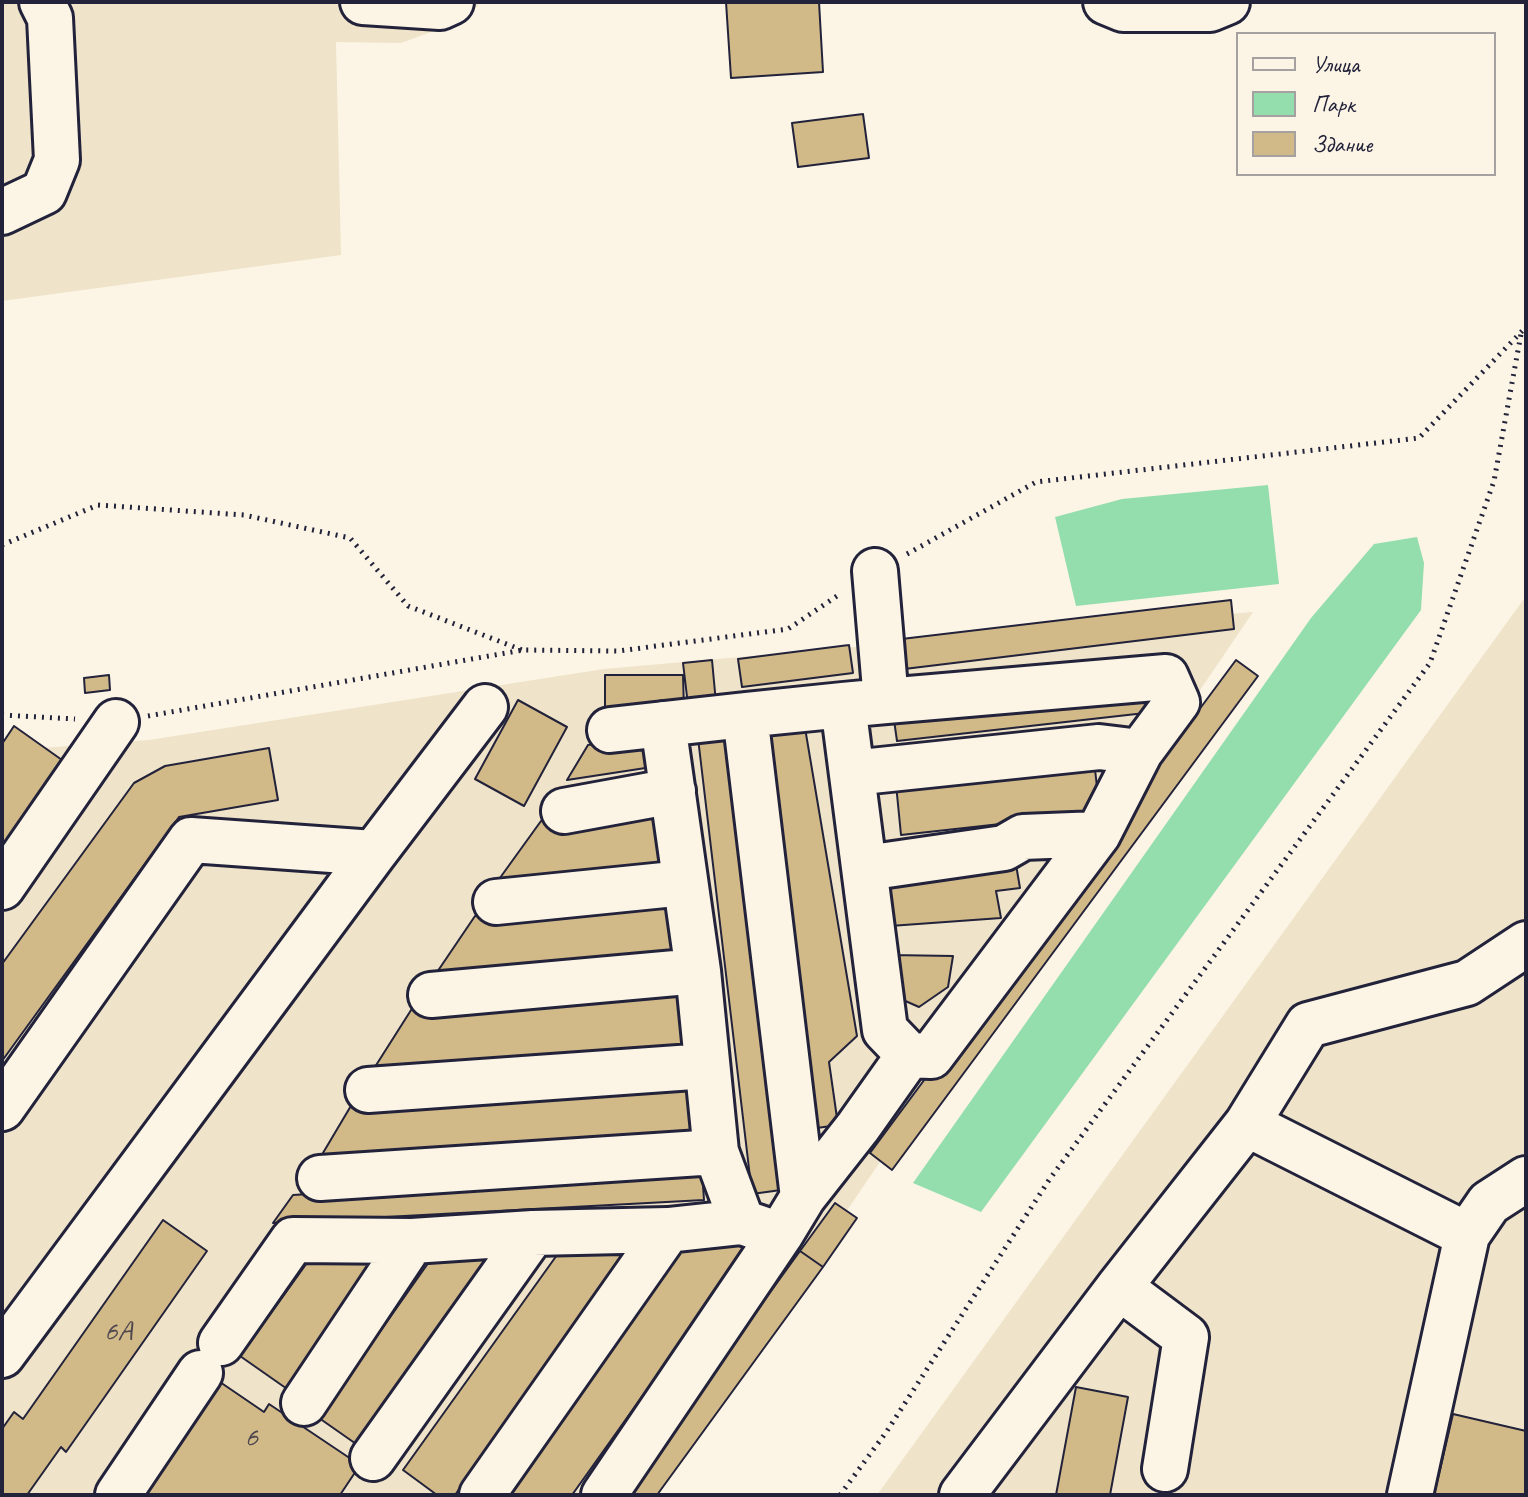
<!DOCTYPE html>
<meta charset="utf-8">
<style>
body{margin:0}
#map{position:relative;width:1528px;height:1497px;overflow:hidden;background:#fcf5e5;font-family:Caveat,sans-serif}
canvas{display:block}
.frame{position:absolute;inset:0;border:4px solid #22223b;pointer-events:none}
.legend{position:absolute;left:1236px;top:32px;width:260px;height:144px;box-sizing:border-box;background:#fcf5e5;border:2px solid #a5a1a1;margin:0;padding:10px 14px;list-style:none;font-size:24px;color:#22223b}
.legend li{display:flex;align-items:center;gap:16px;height:40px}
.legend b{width:40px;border:2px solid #a5a1a1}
</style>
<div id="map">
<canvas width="1528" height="1497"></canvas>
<div class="frame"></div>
<ul class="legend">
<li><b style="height:10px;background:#fcf5e5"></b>Улица</li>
<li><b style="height:22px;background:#94ddad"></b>Парк</li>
<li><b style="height:22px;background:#d2b988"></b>Здание</li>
</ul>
</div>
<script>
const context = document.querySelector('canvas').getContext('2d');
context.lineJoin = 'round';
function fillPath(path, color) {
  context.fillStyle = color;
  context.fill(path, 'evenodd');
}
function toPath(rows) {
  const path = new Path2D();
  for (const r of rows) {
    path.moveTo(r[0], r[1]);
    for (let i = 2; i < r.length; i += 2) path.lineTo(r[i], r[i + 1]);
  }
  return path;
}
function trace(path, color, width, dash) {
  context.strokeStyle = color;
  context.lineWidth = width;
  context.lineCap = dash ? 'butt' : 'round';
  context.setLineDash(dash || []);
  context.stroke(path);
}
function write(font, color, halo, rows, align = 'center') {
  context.font = font + ' Caveat,sans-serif';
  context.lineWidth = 8;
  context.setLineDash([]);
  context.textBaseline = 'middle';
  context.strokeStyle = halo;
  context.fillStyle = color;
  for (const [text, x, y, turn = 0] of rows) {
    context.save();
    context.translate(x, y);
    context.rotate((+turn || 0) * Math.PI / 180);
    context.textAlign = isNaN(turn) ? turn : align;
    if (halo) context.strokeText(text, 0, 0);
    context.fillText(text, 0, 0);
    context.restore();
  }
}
const built = toPath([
 [2,2,481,2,464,20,401,43,336,42,341,255,2,301],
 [1526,596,1526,1495,877,1495],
 [1253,612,654,1495,2,1495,2,751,149,740,604,669]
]);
const green = toPath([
 [1268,485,1279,584,1076,606,1055,517,1122,499],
 [1417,537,1424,563,1421,610,981,1212,913,1183,1311,618,1374,544]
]);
const building = toPath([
 [726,2,819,2,823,72,731,78,726,2],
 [863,114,869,158,798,167,792,123,863,114],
 [1231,600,1234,629,896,670,893,640,1231,600],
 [849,645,853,673,742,687,738,659,849,645],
 [712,660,716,703,688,705,683,663,712,660],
 [1236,660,1258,676,892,1170,870,1153,1236,660],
 [109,675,110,690,85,693,84,678,109,675],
 [605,675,683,675,684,710,605,710,605,675],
 [1151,684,1154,712,897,741,893,713,1151,684],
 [518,700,567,727,524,806,475,779,518,700],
 [803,716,857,1036,829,1062,838,1125,810,1129,752,723,803,716],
 [14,726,62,760,2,848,2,744,14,726],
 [728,734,781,1190,752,1194,698,738,728,734],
 [648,735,652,767,567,780,588,745,648,735],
 [269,748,278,800,179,817,2,1061,2,964,134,783,165,766,269,748],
 [1093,752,1100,813,901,835,895,774,1093,752],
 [657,809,663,867,497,882,541,821,657,809],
 [1014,853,1020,888,996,891,1001,918,890,926,885,871,1014,853],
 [670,902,675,959,429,984,475,916,670,902],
 [891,955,953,956,948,987,919,1007,894,996,891,955],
 [683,988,687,1047,373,1070,413,1007,683,988],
 [695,1080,698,1138,320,1158,355,1099,695,1080],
 [702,1170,704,1200,273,1223,293,1195,702,1170],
 [835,1203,857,1218,823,1267,800,1251,835,1203],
 [163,1220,207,1251,66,1452,61,1447,27,1495,2,1495,2,1429,14,1412,23,1419,163,1220],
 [682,1240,753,1241,572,1495,503,1495,682,1240],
 [631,1247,455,1495,437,1495,403,1470,562,1248,631,1247],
 [317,1249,383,1254,290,1391,240,1356,317,1249],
 [472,1249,501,1267,369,1453,319,1418,436,1252,472,1249],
 [800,1251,823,1267,657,1495,623,1495,800,1251],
 [220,1382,264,1412,269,1404,360,1465,340,1495,144,1495,220,1382],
 [1076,1387,1128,1397,1110,1495,1056,1495,1076,1387],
 [1453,1414,1526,1431,1526,1495,1434,1495,1453,1414]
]);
const path = toPath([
 [2,545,98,505,244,515,350,538,408,606,522,650],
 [907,554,1036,482,1419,438,1526,327],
 [2,715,75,719],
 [148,716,523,650,618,651,788,629,840,594],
 [840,1495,887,1431,1049,1180,1430,663,1494,481,1521,334]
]);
const minor = toPath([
 [363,2,440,7,451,2],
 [1106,2,1123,9,1210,9,1227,2],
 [2,212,44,192,57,160,50,18,42,2],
 [875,571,886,701],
 [745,715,803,1197],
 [663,724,698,971,716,1152,742,1222],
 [610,730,745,715,843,705,886,701,1166,677,1177,702,1140,752,1098,834,931,1056,909,1055,885,1030,843,705],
 [852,773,1099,747,1140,752],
 [564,811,673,791],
 [866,868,1004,848,1023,837,1098,834],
 [2,887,116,722],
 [496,902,684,883],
 [431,995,698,971],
 [368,1090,707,1066],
 [2,1108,191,840,374,853,485,707],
 [1247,1124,1467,1235],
 [320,1178,716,1152],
 [1119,1287,1186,1337,1165,1469],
 [221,1343,293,1240,412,1241,533,1233,668,1230,742,1222,780,1235],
 [2,1355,374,853],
 [304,1403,412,1241],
 [373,1458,533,1233],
 [118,1495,200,1373],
 [482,1495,668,1230],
 [604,1495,780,1235,803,1197,858,1127,909,1055],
 [962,1495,1119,1287,1247,1124,1308,1025,1467,983,1526,944],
 [1410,1495,1467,1235,1489,1203,1526,1179]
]);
const numberNames = [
 ["6А",118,1332],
 ["6",251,1438]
];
fillPath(built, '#efe3c9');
fillPath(green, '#94ddad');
fillPath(building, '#d2b988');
trace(building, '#22223b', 2);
trace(minor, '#22223b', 50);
trace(path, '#22223b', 5, [2, 6]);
trace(minor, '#fcf5e5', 44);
write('30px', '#4e484e', null, numberNames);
</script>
